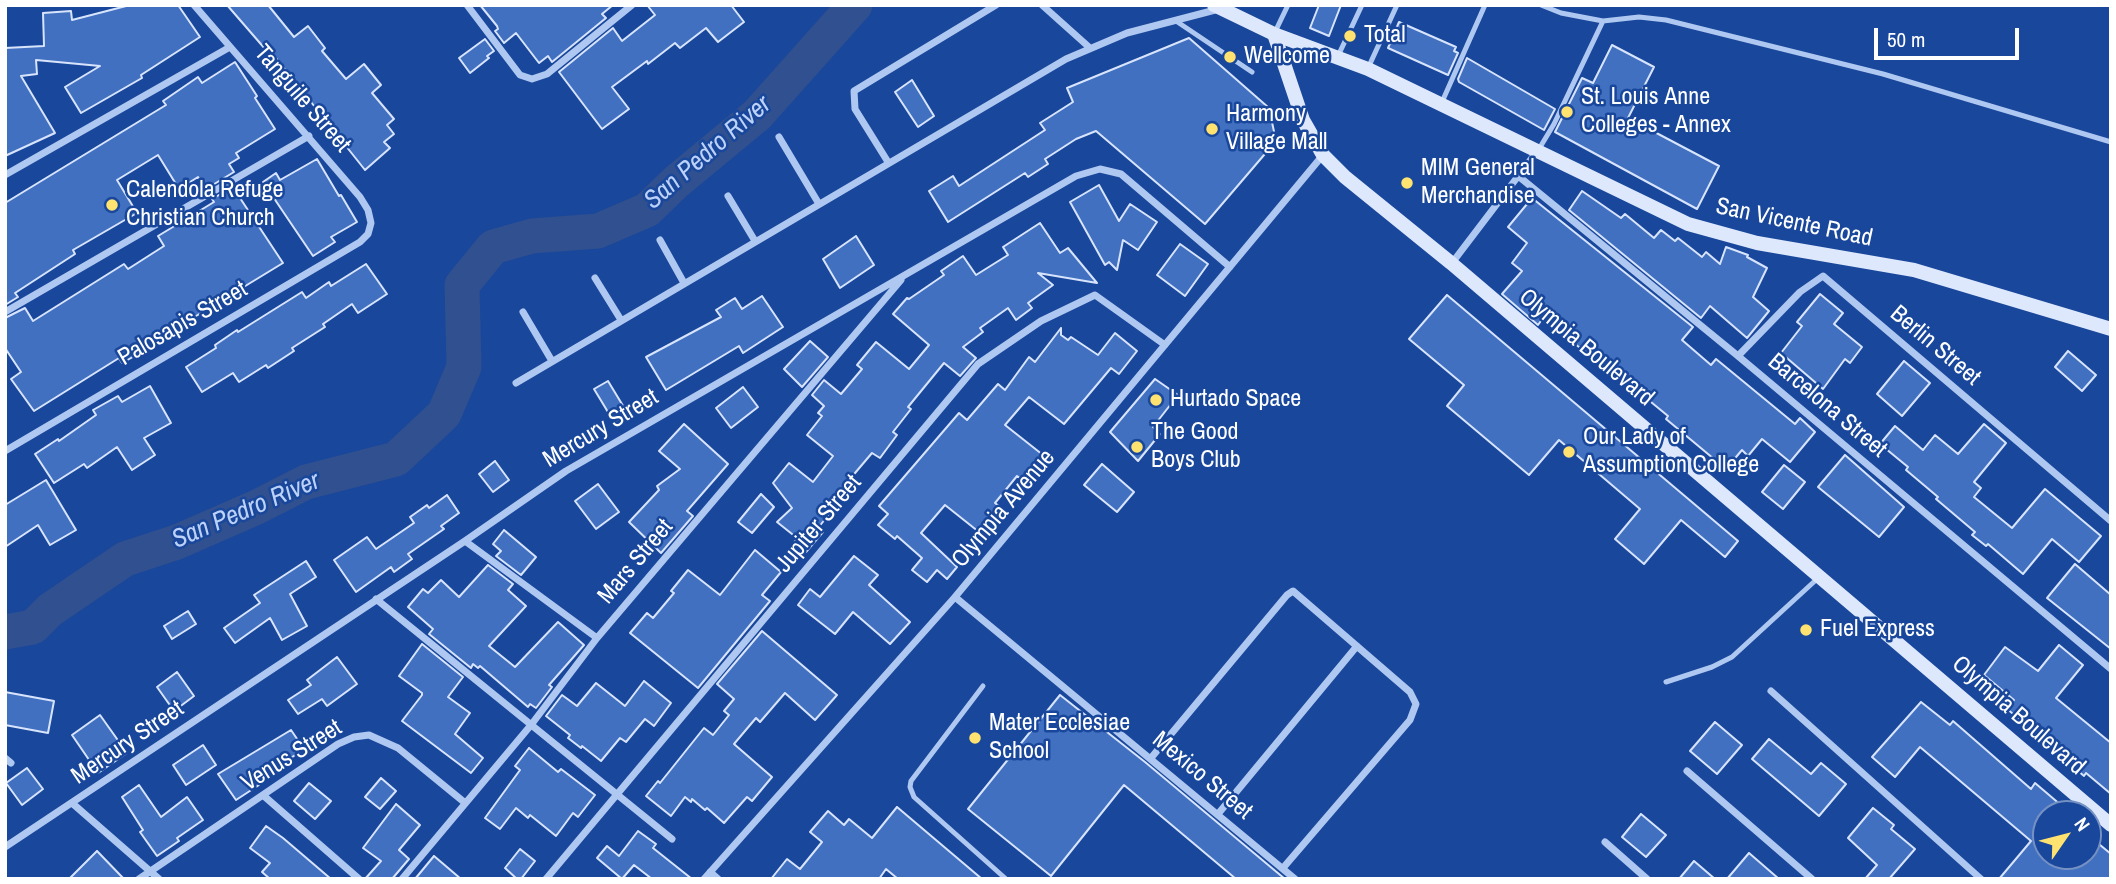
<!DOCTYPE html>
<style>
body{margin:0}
#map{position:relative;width:2116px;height:884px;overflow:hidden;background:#19479b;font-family:"Archivo Narrow",sans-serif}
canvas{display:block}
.frame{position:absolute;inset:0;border:7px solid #fff;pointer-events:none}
.north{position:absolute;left:2032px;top:800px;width:70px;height:70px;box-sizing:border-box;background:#19479b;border:2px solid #7591c3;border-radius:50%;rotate:55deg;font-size:19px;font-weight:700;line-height:28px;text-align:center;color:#fff}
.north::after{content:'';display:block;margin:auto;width:24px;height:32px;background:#ffe270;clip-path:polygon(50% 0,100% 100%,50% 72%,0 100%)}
.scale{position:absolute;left:1874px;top:28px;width:145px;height:32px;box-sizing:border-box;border:4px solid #fff;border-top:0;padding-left:9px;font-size:21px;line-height:24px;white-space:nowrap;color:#fff;-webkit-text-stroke:5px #19479b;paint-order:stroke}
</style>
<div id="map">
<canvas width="2116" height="884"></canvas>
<div class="frame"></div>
<div class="north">N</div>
<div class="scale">50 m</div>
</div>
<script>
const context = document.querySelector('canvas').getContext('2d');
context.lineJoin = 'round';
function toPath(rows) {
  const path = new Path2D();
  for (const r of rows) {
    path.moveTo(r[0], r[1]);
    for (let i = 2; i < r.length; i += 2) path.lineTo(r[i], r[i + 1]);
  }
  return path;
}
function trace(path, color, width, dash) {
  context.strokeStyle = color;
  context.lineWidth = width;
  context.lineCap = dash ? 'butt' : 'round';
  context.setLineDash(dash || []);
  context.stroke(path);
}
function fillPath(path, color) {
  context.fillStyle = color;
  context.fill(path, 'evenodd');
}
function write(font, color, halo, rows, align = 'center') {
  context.font = font + ' "Archivo Narrow",sans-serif';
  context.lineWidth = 5;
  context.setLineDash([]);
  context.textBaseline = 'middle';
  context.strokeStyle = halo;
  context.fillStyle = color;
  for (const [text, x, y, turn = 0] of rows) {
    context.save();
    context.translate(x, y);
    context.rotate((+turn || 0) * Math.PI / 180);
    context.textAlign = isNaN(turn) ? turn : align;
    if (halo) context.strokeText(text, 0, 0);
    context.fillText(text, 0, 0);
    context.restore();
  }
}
const river = toPath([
 [5,632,33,627,50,610,125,559,177,542,257,507,306,482,396,459,444,414,464,367,462,285,493,247,532,236,598,231,647,210,676,182,757,115,855,5]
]);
const building = toPath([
 [130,5,178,5,200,37,141,75,142,78,81,113,65,87,100,66,36,60,37,74,21,76,55,133,5,156,5,48,44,46,43,13,71,11,72,20,130,5],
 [227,5,268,5,294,37,308,26,325,48,322,51,346,79,364,64,381,85,372,93,394,119,387,125,394,134,384,142,390,148,365,170,268,48,266,50,227,5],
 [480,5,613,5,602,14,606,18,552,62,548,56,539,63,516,33,504,43,495,31,498,29,497,26,480,5],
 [647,5,731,5,744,22,718,42,706,28,680,48,675,43,648,64,647,61,612,87,629,109,602,129,559,72,613,28,622,41,655,15,647,5],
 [1319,5,1341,5,1329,36,1310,28,1319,5],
 [1399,22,1456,47,1454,51,1458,53,1448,75,1388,48,1399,22],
 [1189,38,1269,108,1276,141,1205,224,1096,131,1076,139,1045,159,1048,164,1028,177,1025,173,948,222,929,191,953,176,959,186,1045,130,1040,123,1073,102,1067,88,1189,38],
 [485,39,494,51,487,56,489,58,470,73,459,58,485,39],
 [1612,45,1654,67,1628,118,1719,166,1697,209,1555,132,1582,78,1593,83,1612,45],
 [1467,58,1555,109,1544,130,1459,82,1458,79,1467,58],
 [235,62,257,96,255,98,275,129,236,153,239,158,229,164,234,172,206,189,198,177,179,189,158,155,117,180,137,213,73,250,75,254,15,293,18,297,5,305,5,203,166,105,163,101,198,77,202,83,235,62],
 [912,80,934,116,918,127,895,92,912,80],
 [317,159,339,196,341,195,357,222,331,237,335,242,313,256,263,182,276,173,280,180,317,159],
 [240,183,247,193,240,198,283,263,178,327,179,330,158,343,122,363,119,358,34,411,11,379,21,372,5,348,5,318,25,308,33,321,124,264,128,269,164,246,158,236,214,202,212,199,240,183],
 [1099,185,1119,221,1130,204,1157,222,1138,250,1123,240,1117,270,1109,262,1105,265,1070,202,1099,185],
 [1582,191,1621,218,1625,214,1654,238,1661,230,1675,241,1678,238,1702,257,1706,252,1720,264,1726,247,1748,255,1747,257,1767,268,1753,297,1769,311,1747,338,1710,306,1701,318,1569,210,1582,191],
 [1532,198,1693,327,1682,340,1711,365,1716,359,1795,424,1800,418,1815,432,1790,462,1762,439,1748,456,1742,450,1726,469,1666,419,1668,416,1606,365,1605,366,1568,339,1543,318,1538,325,1502,294,1522,271,1512,263,1527,243,1508,227,1532,198],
 [1040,223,1060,253,1068,248,1097,283,1038,273,1053,285,1028,303,1032,308,1016,320,1008,308,980,328,983,332,963,347,976,358,960,376,944,363,908,407,911,409,893,432,897,435,880,458,872,453,833,499,838,503,818,528,823,532,806,552,794,543,797,538,777,522,792,508,773,483,789,463,813,482,833,456,807,435,822,416,818,413,824,406,812,395,824,380,841,394,862,369,857,365,876,342,909,369,929,345,893,314,907,298,909,299,944,275,941,271,963,256,976,275,1008,255,1003,247,1040,223],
 [856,236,874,265,840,288,823,259,856,236],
 [1180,244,1208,264,1185,296,1157,275,1180,244],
 [366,264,387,294,358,313,352,304,323,324,325,327,292,348,294,351,268,368,266,365,239,382,233,373,202,392,186,367,216,348,215,345,237,330,238,332,302,292,306,298,329,282,331,286,366,264],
 [1820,294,1843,313,1834,324,1862,347,1850,363,1845,359,1823,389,1781,353,1802,326,1797,322,1820,294],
 [1447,295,1738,541,1725,557,1681,520,1644,564,1615,539,1640,509,1559,440,1529,475,1447,406,1464,385,1409,339,1447,295],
 [762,296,783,327,743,353,739,346,666,390,646,357,721,317,716,310,735,298,742,309,762,296],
 [1061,328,1061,335,1068,340,1071,337,1098,355,1115,333,1137,351,1119,374,1111,368,1064,424,1029,397,1005,425,1043,455,1023,480,1017,476,995,503,1004,510,984,536,945,505,921,533,957,567,947,579,937,570,927,582,912,570,922,558,897,536,895,539,878,525,888,514,879,506,959,413,967,420,998,384,1005,390,1029,357,1035,362,1061,328],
 [810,341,828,357,802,387,784,369,810,341],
 [2068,351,2096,375,2082,391,2055,367,2068,351],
 [1904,361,1930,383,1902,416,1877,394,1904,361],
 [1155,379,1178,395,1153,427,1160,434,1138,461,1110,432,1155,379],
 [608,381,628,414,614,422,594,389,608,381],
 [150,386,171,423,144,438,155,455,132,470,117,447,87,468,84,464,54,483,35,454,58,439,59,441,96,415,93,410,118,396,122,402,150,386],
 [743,387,758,407,731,428,716,408,743,387],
 [684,424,728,464,687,511,693,516,661,553,629,522,659,490,657,486,680,469,659,451,684,424],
 [1984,424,2006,443,1974,482,1981,488,1974,497,2012,528,2045,489,2101,536,2079,562,2052,539,2023,574,1988,544,1986,546,1972,535,1975,532,1936,499,1938,497,1906,470,1908,467,1880,444,1895,426,1923,450,1935,435,1958,454,1984,424],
 [1845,455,1904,507,1879,537,1818,487,1845,455],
 [495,461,509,480,493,492,479,474,495,461],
 [1102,464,1134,492,1117,512,1084,485,1102,464],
 [1784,465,1805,482,1783,509,1762,492,1784,465],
 [46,480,76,530,50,545,38,525,5,547,5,505,46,480],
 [598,484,619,512,596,529,575,501,598,484],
 [761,494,774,507,752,533,738,522,761,494],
 [447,495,459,513,441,526,444,529,408,554,412,559,394,572,391,567,356,592,334,560,367,537,376,549,414,523,410,517,427,505,429,508,447,495],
 [504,530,536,557,521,575,496,556,501,551,493,544,504,530],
 [755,550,781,572,762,595,770,601,698,688,630,633,647,613,653,618,674,593,671,591,688,570,720,595,755,550],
 [854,556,878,575,869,585,910,622,890,644,853,612,835,634,798,605,810,589,820,597,854,556],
 [306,561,316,577,290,594,307,626,282,640,270,618,235,643,224,628,260,603,254,595,306,561],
 [2075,564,2111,595,2111,649,2047,598,2075,564],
 [488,565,513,584,508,590,526,606,489,646,515,667,558,622,584,645,549,685,552,687,536,708,530,704,528,707,480,666,478,668,473,664,471,668,429,634,433,629,408,607,423,589,428,593,441,580,459,597,488,565],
 [188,611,196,624,172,639,164,626,188,611],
 [762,631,837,695,815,720,785,693,760,722,756,718,734,744,772,777,752,801,747,797,724,823,707,808,705,810,692,799,691,802,685,797,671,816,646,796,658,781,660,783,704,728,713,735,729,715,724,711,734,699,717,684,762,631],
 [422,644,463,677,448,697,470,713,455,734,483,758,471,773,402,721,422,695,422,693,399,676,422,644],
 [2059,645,2083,665,2056,698,2111,743,2111,794,2086,773,2084,776,2064,759,2066,757,2007,709,2014,700,1984,675,2005,647,2038,671,2059,645],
 [337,657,357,684,327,706,322,699,298,714,288,700,311,685,307,680,337,657],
 [177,672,194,696,174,711,157,687,177,672],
 [644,681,671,703,654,726,645,719,626,742,620,738,601,761,582,746,581,748,568,738,570,735,546,716,562,695,577,706,596,683,625,706,644,681],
 [5,692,54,701,48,733,5,725,5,692],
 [1060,695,1145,762,1285,879,1236,879,1124,785,1051,876,968,809,1060,695],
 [1921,702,1950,725,1953,721,2031,789,2035,783,2062,806,2055,814,2046,814,2046,856,2088,856,2088,835,2111,854,2111,879,1999,879,2031,841,1920,747,1895,777,1872,757,1921,702],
 [100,715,127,753,98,773,72,735,100,715],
 [1715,722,1742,745,1717,774,1690,751,1715,722],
 [291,730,304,749,257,781,259,785,236,800,218,774,291,730],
 [1769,739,1811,774,1821,763,1846,784,1819,816,1752,759,1769,739],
 [203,745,216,765,186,785,173,765,203,745],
 [529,748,558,772,561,769,595,795,578,817,573,813,556,836,530,815,528,818,516,808,500,829,485,818,520,770,515,766,529,748],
 [27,768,43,789,22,805,6,783,27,768],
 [381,778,396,791,380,809,365,797,381,778],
 [309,783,331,801,315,819,294,801,309,783],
 [139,785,161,817,187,797,203,820,177,838,179,841,157,856,140,832,143,830,122,797,139,785],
 [396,804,420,825,399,850,409,859,392,879,365,879,381,861,363,848,396,804],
 [897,807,982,879,898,879,886,869,879,879,771,879,787,859,800,869,822,842,810,832,828,811,844,825,849,819,872,838,897,807],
 [1873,808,1894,825,1891,829,1915,849,1889,879,1865,879,1877,865,1848,838,1873,808],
 [1641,814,1666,835,1646,857,1622,837,1641,814],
 [266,826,283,838,331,879,270,879,262,872,270,863,250,848,266,826],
 [638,831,656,844,653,848,692,879,652,879,634,865,622,879,597,858,607,846,619,856,638,831],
 [520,849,535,861,521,879,517,879,505,868,520,849],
 [97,851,124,879,69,879,97,851],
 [1749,853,1779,879,1727,879,1749,853],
 [434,856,461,879,415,879,434,856],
 [1694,861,1715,879,1679,879,1694,861]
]);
const service = toPath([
 [1541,5,1561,13,1603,21,1639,17,1666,20,1883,74,2111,142],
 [1176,21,1252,72],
 [1275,32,1288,5],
 [1338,56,1362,5],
 [1369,66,1397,5],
 [1442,102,1485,5],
 [1539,149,1554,124,1603,21],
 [1666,682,1712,667,1732,657,1817,579],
 [983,686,911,781,910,787,914,797,1006,879]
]);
const minor = toPath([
 [467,5,520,75,532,79,547,74,632,5],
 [1042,5,1090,48],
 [779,137,819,204],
 [888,162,855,109,854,91,996,5],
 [5,175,230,47],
 [1517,175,1738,356,2111,669],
 [728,196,755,241],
 [660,240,684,283],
 [1452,263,1538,150],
 [595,278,621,320],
 [5,312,309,136],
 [523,312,552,361],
 [1738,356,1800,292,1823,276,2111,521],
 [516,383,1066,59,1127,33,1219,9],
 [5,451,360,242,368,234,371,223,368,210,360,197,194,5],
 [465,541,597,638],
 [955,597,1295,879],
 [376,599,672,839],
 [1771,691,1981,879],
 [5,758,11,763],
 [1151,758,1287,595,1293,591,1410,692,1416,704,1410,720,1283,868],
 [1687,771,1812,879],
 [264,796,359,879],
 [72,803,159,879],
 [1218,814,1357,646],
 [1605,842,1647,879],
 [5,847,465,541,566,471,1076,176,1100,169,1121,174,1230,267],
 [710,872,718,879],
 [139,879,338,744,354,737,369,735,398,748,464,802],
 [402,879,531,725,597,638,901,280],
 [546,879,978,364,1041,321,1095,295,1165,345],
 [704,879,955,597,1323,155]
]);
const secondary = toPath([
 [1214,5,1274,34,1368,69,1688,224,1757,243,1914,270,2111,329],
 [1274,34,1303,120,1323,155,1345,177,1451,263,2111,825]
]);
const markers = [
 [1350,36,7,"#ffe270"],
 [1230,57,7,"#ffe270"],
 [1567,112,7,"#ffe270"],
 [1212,129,7,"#ffe270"],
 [1407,183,7,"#ffe270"],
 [112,205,7,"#ffe270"],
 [1156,400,7,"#ffe270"],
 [1137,447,7,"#ffe270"],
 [1569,452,7,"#ffe270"],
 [1806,630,7,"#ffe270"],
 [975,738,7,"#ffe270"]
];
const poiNames = [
 ["Total",1364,36],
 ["Wellcome",1244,57],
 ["St. Louis Anne",1581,98],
 ["Colleges - Annex",1581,126],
 ["Harmony",1226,115],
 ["Village Mall",1226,143],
 ["MIM General",1421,169],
 ["Merchandise",1421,197],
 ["Calendola Refuge",126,191],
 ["Christian Church",126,219],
 ["Hurtado Space",1170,400],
 ["The Good",1151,433],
 ["Boys Club",1151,461],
 ["Our Lady of",1583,438],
 ["Assumption College",1583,466],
 ["Fuel Express",1820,630],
 ["Mater Ecclesiae",989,724],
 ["School",989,752]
];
const streetNames = [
 ["Tanguile Street",302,99,49],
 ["San Vicente Road",1794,223,12],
 ["Palosapis Street",183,324,-30],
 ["Berlin Street",1935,346,40],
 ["Olympia Boulevard",1586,348,40],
 ["Barcelona Street",1827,406,40],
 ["Mercury Street",601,429,-31],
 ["Olympia Avenue",1004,509,-50],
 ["Jupiter Street",819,524,-50],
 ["Mars Street",636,562,-50],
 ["Olympia Boulevard",2018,716,41],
 ["Mercury Street",128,743,-34],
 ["Venus Street",292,756,-32],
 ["Mexico Street",1202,776,40]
];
const waterNames = [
 ["San Pedro River",708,153,-41],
 ["San Pedro River",246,511,-23]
];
trace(river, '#30508f', 35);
fillPath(building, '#4270c1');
trace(building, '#d7e4fc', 2);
trace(service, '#afc8f1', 5);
trace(minor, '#afc8f1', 7);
trace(secondary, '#dee8fc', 14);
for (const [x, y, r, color] of markers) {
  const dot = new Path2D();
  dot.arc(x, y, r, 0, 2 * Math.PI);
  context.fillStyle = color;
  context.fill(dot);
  trace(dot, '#19479b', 2.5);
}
write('24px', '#fff', '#19479b', poiNames, 'left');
write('24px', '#fff', '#19479b', streetNames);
write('italic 26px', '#bcd2f8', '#19479b', waterNames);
</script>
